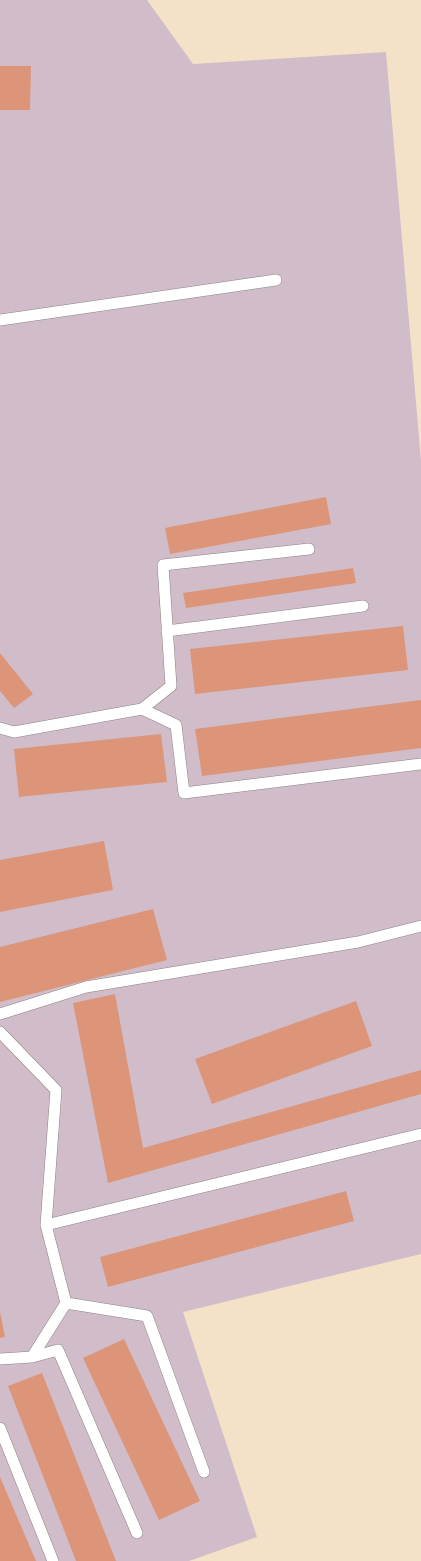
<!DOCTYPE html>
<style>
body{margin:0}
canvas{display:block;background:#f4e2c8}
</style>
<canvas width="421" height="1561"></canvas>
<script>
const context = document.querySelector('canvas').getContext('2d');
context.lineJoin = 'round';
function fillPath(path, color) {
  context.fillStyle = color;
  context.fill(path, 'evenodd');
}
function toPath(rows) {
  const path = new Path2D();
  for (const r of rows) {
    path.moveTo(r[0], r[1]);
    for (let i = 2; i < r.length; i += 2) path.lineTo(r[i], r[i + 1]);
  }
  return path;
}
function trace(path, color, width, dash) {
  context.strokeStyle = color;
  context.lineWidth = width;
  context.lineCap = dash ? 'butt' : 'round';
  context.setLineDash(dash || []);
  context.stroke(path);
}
const industrial = toPath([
 [0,0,147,0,193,64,386,52,421,461,421,1254,183,1312,257,1537,189,1561,0,1561]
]);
const building = toPath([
 [0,66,31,66,30,110,0,110],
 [326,497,331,524,170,554,165,528],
 [353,568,356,583,186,608,183,593],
 [403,626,408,670,195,694,190,649],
 [0,653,33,694,14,708,0,691],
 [421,700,421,748,202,776,195,729],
 [161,734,167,782,19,797,14,749],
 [104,841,113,890,0,912,0,860],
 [153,909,167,960,0,1002,0,947],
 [115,994,143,1148,421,1070,421,1094,108,1183,73,1003],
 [356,1001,372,1046,212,1104,195,1059],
 [346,1191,354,1221,108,1287,100,1257],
 [0,1312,5,1337,0,1338],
 [124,1339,200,1501,159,1520,83,1358],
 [42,1373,116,1561,76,1561,8,1386],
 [0,1477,36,1561,0,1561]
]);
const service = toPath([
 [0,320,276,280],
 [167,631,363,606],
 [142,709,176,725,184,793,421,764],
 [0,728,14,732,142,709,171,686,163,565,309,549],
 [0,1014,86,987,358,942,421,926],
 [0,1032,56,1090,46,1225,421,1134],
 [46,1225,66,1303],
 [32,1357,58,1350,137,1533],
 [0,1359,32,1357,66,1303,147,1316,204,1472],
 [0,1428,53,1561]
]);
fillPath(industrial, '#d1bdc9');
fillPath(building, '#dc9579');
trace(service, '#8b8282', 12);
trace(service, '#fff', 11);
</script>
